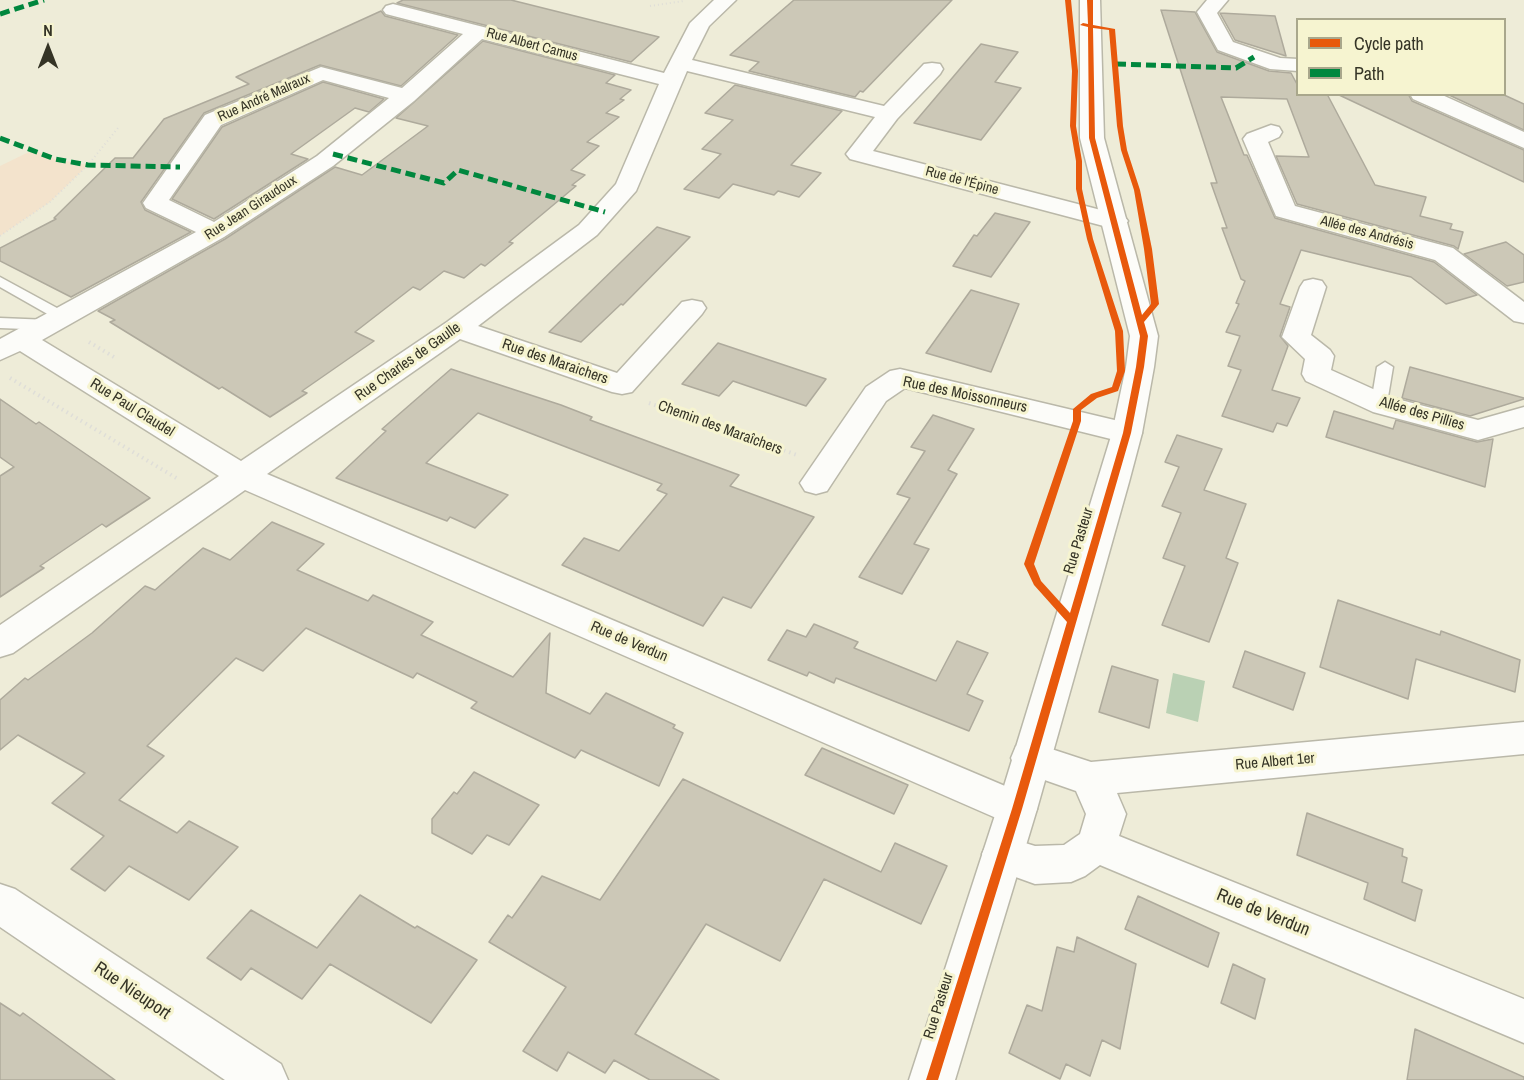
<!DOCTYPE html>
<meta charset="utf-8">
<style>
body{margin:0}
#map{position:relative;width:1524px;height:1080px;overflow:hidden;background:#eeecd8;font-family:"Archivo Narrow",sans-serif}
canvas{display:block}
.legend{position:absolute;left:1296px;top:18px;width:210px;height:78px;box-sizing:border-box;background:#f6f4d0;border:2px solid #a9a78c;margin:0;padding:8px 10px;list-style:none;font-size:18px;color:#353426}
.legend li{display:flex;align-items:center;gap:12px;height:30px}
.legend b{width:30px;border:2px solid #a9a78c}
.north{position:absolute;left:18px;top:18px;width:60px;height:60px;-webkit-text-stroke:4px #f6f4d0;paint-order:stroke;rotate:0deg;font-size:16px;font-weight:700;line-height:24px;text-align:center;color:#353426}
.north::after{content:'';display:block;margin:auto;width:21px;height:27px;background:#353426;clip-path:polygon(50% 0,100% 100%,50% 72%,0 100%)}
</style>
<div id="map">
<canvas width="1524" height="1080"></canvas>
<ul class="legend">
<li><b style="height:8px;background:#e8590c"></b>Cycle path</li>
<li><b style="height:8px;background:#00873e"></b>Path</li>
</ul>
<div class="north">N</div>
</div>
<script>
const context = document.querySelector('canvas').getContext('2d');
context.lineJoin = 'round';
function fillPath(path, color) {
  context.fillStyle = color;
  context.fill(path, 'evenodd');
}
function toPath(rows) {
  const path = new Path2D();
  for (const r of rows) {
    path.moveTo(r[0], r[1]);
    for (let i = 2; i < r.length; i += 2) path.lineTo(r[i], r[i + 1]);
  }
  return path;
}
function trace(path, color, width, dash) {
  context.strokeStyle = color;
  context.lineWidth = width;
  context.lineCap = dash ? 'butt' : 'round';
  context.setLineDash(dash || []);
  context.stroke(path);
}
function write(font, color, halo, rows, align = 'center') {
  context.font = font + ' "Archivo Narrow",sans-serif';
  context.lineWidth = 6;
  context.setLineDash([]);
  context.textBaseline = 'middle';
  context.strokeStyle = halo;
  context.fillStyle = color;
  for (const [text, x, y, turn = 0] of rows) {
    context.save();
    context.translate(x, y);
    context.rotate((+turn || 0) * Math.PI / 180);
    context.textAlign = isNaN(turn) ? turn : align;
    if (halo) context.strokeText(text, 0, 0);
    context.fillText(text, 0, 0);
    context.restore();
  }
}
const green = toPath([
 [33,150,55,159,88,165,50,202,0,236,0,166]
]);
const water = toPath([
 [1173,673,1205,681,1198,722,1166,713]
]);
const building = toPath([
 [403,0,511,0,659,37,631,62,397,3,403,0],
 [794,0,952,0,863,92,860,91,855,97,749,71,759,62,730,55,794,0],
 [1161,10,1195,12,1217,52,1269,71,1291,73,1298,86,1298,94,1327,94,1375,185,1426,197,1420,216,1452,224,1450,229,1463,232,1458,249,1454,246,1297,204,1276,156,1309,157,1287,99,1221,97,1244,155,1247,155,1275,218,1434,262,1477,295,1446,304,1411,277,1301,250,1280,304,1290,307,1280,336,1288,346,1272,390,1300,398,1287,426,1277,423,1273,432,1222,416,1241,370,1228,366,1240,336,1226,332,1239,304,1236,303,1245,281,1241,279,1222,228,1227,228,1211,183,1217,183,1161,10],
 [381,11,385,16,458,35,401,86,320,65,204,113,141,202,145,210,191,232,71,297,0,261,0,248,56,219,54,218,115,158,133,158,164,119,249,84,236,77,381,11],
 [1220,13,1275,16,1286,56,1235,40,1220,13],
 [483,41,615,75,606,83,631,90,620,99,624,100,606,113,619,117,587,142,599,146,571,170,585,175,572,185,576,186,509,242,513,243,485,266,481,264,464,278,444,271,420,290,413,287,355,332,374,341,302,391,307,393,270,417,222,387,219,389,110,322,115,320,98,311,225,239,335,167,362,175,428,126,396,118,483,41],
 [981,44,1018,52,995,82,1021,88,981,140,914,123,981,44],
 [323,82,384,99,369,112,355,108,291,154,308,159,214,219,172,199,222,127,323,82],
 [735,85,842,111,791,165,821,173,799,197,778,191,774,195,733,184,719,198,684,189,721,154,702,149,733,120,705,113,735,85],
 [1337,94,1408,94,1412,101,1524,150,1524,182,1337,94],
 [1447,94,1502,94,1524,104,1524,130,1447,94],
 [995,213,1030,222,991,277,953,266,974,235,977,236,995,213],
 [657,227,690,237,623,305,621,304,581,342,549,332,657,227],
 [1506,242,1524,255,1524,282,1507,286,1464,254,1506,242],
 [971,290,1019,304,991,372,926,353,971,290],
 [718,343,826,379,806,406,733,381,719,396,682,384,718,343],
 [1410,367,1524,398,1524,399,1470,416,1402,398,1410,367],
 [451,369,561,405,592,417,590,420,739,475,730,486,814,517,751,608,723,597,703,626,562,565,584,538,619,551,667,494,657,490,662,484,478,413,426,463,508,495,475,528,450,517,447,521,336,478,386,431,382,429,451,369],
 [0,399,36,424,39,422,150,498,106,527,102,524,40,566,44,568,0,597,0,476,14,467,0,457,0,399],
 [1334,411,1393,429,1396,420,1477,442,1493,439,1485,487,1326,437,1334,411],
 [933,415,974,429,948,470,957,474,914,544,929,549,902,594,859,577,910,498,897,494,925,451,911,447,933,415],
 [1177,435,1222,449,1204,490,1246,504,1226,558,1238,563,1209,642,1162,625,1185,566,1163,558,1181,513,1162,506,1179,467,1165,462,1177,435],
 [272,522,324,544,297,570,368,601,373,595,433,622,421,635,513,677,550,633,546,693,590,714,606,693,675,725,673,728,683,733,659,786,581,750,575,758,471,708,477,702,417,673,413,678,306,628,263,671,236,658,147,746,164,756,119,800,177,833,189,821,238,847,189,900,129,866,105,891,71,869,104,836,52,803,85,773,18,735,0,750,0,700,25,678,28,680,92,633,145,586,155,590,203,548,230,560,272,522],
 [1338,600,1440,635,1441,631,1520,660,1515,692,1416,659,1408,699,1320,667,1338,600],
 [814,624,858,642,854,648,936,681,957,641,988,653,967,694,983,701,969,731,836,678,834,683,809,672,807,676,768,660,787,630,806,637,814,624],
 [1245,651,1305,673,1293,710,1233,687,1245,651],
 [1112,666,1158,680,1149,728,1099,712,1112,666],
 [822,748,908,785,894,814,805,775,822,748],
 [474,772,539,805,509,845,487,835,472,854,432,833,432,819,454,792,457,794,474,772],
 [683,779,881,872,895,843,947,866,921,924,824,879,780,961,706,924,635,1034,719,1080,650,1080,614,1060,605,1073,568,1052,557,1071,523,1051,566,987,489,942,508,915,512,918,542,876,600,900,683,779],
 [1307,813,1403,849,1402,856,1407,858,1402,882,1422,890,1415,921,1364,899,1368,883,1297,855,1307,813],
 [360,895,415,928,417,926,477,960,431,1023,330,964,302,999,251,968,241,980,207,958,251,910,317,948,360,895],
 [1138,896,1219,933,1208,967,1125,929,1138,896],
 [1077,937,1136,964,1120,1049,1102,1040,1090,1076,1066,1064,1060,1079,1009,1053,1027,1005,1042,1011,1057,947,1074,952,1077,937],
 [1233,964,1265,979,1255,1019,1221,1003,1233,964],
 [0,1003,20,1016,23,1013,115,1080,0,1080,0,1003],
 [1415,1029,1524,1077,1524,1080,1407,1080,1415,1029]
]);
const pathFar1 = toPath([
 [650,6,684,1],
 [0,236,50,202,88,165,118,128]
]);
const path = toPath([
 [89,342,114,357],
 [10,378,178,479],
 [649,403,797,455]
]);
const service = toPath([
 [0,277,68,314,71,317,63,322,58,320,0,287,0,277],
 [0,318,50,320,58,325,50,330,0,328,0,318],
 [1385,362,1393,367,1387,403,1385,407,1379,408,1373,407,1371,403,1377,367,1385,362]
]);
const minor = toPath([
 [714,0,736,0,709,26,692,60,884,106,924,64,932,63,940,64,943,69,940,74,897,119,873,151,1124,216,1128,221,1124,226,1115,229,850,159,846,154,875,117,687,71,636,191,597,235,478,326,617,373,682,302,692,300,702,302,706,308,702,314,632,392,622,394,612,392,460,339,267,474,1031,797,1037,809,1031,821,1017,826,1003,821,245,490,13,653,0,657,0,625,219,476,20,351,0,360,0,339,196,232,146,208,143,203,205,115,321,67,402,88,463,34,386,14,383,10,386,6,393,4,664,73,690,23,714,0],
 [482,39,659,84,616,184,579,225,447,322,241,461,42,340,224,237,333,166,414,101,482,39],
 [323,80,389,98,317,156,214,222,169,200,221,125,323,80],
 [1207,0,1228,0,1217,13,1233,42,1280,58,1298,59,1298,71,1270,69,1218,50,1197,12,1207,0],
 [1410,94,1440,94,1524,132,1524,148,1413,99,1410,94],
 [1271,125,1279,127,1282,132,1279,137,1268,142,1295,206,1453,248,1524,302,1524,323,1514,321,1435,260,1276,216,1243,139,1247,134,1271,125],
 [1313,279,1322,281,1326,287,1311,335,1330,350,1334,356,1331,370,1393,398,1478,420,1524,407,1524,427,1478,440,1373,412,1306,381,1302,374,1305,359,1282,337,1300,287,1304,281,1313,279],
 [900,369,1127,423,1138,426,1142,433,1138,440,1127,443,905,388,886,401,827,491,816,494,805,491,800,483,866,387,890,371,900,369],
 [1524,722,1524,754,1117,793,1126,814,1119,836,1524,999,1524,1043,1100,865,1085,876,1071,882,1035,884,988,867,982,854,988,841,1002,836,1035,846,1064,845,1080,834,1086,814,1076,791,1016,770,1011,758,1016,746,1030,742,1091,762,1524,722],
 [0,884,15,889,281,1064,288,1080,225,1080,0,927,0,884]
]);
const tertiary = toPath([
 [1080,0,1100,0,1104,138,1158,336,1154,367,1142,433,1129,482,1037,809,955,1080,909,1080,997,809,1097,482,1112,433,1126,367,1130,336,1080,138,1080,0]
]);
const quiet = toPath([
 [0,14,44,0],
 [1116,64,1236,68,1254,57],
 [0,138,55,159,88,165,180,167],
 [333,154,444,183,458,170,605,212]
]);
const cycleway = toPath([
 [1065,0,1071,0,1078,71,1076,126,1082,161,1082,189,1093,239,1123,331,1125,371,1118,391,1097,398,1081,410,1081,421,1034,564,1041,581,1070,613,1123,433,1136,367,1140,336,1089,138,1088,27,1080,25,1083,23,1088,24,1087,0,1093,0,1093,25,1115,29,1123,126,1127,150,1140,190,1152,249,1159,304,1144,322,1148,336,1144,367,1131,433,1022,809,938,1080,926,1080,1012,809,1067,622,1034,585,1024,564,1073,421,1073,409,1091,394,1112,387,1117,371,1115,331,1087,239,1076,189,1076,161,1070,126,1072,71,1065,0],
 [1093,28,1109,30,1117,126,1121,150,1134,190,1144,249,1151,304,1142,315,1095,138,1093,28]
]);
const farStreetnames = [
 ["Rue Albert Camus",532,45,15],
 ["Rue André Malraux",264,98,-24],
 ["Rue de l'Épine",962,181,15],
 ["Rue Jean Giraudoux",251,208,-33],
 ["Allée des Andrésis",1367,233,15]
];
const streetNames = [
 ["Rue Charles de Gaulle",408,362,-35],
 ["Rue des Maraichers",555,362,19],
 ["Rue des Moissonneurs",965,395,12],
 ["Rue Paul Claudel",132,408,32],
 ["Allée des Pillies",1422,414,16],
 ["Chemin des Maraîchers",720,428,20],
 ["Rue Pasteur",1079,541,-73],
 ["Rue de Verdun",629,642,23],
 ["Rue Albert 1er",1275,762,-5],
 ["Rue Pasteur",939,1006,-73]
];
const nearStreetnames = [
 ["Rue de Verdun",1263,913,22],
 ["Rue Nieuport",132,991,34]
];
fillPath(green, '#f3e3cc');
fillPath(water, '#bad1b4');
fillPath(building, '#ccc8b7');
trace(building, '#aeaa9c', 1.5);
trace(service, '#bab8a9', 3);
trace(minor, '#bab8a9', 3);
trace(tertiary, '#bab8a9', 3);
trace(pathFar1, '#dfded8', 2, [1, 3]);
trace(path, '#dfded8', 4, [1.5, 4]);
fillPath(service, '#fcfcf9');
fillPath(minor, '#fcfcf9');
fillPath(tertiary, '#fcfcf9');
trace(quiet, '#00873e', 5, [10, 5]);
fillPath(cycleway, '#e8590c');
write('14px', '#353426', '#f6f4d0', farStreetnames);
write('15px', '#353426', '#f6f4d0', streetNames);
write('18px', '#353426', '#f6f4d0', nearStreetnames);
</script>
